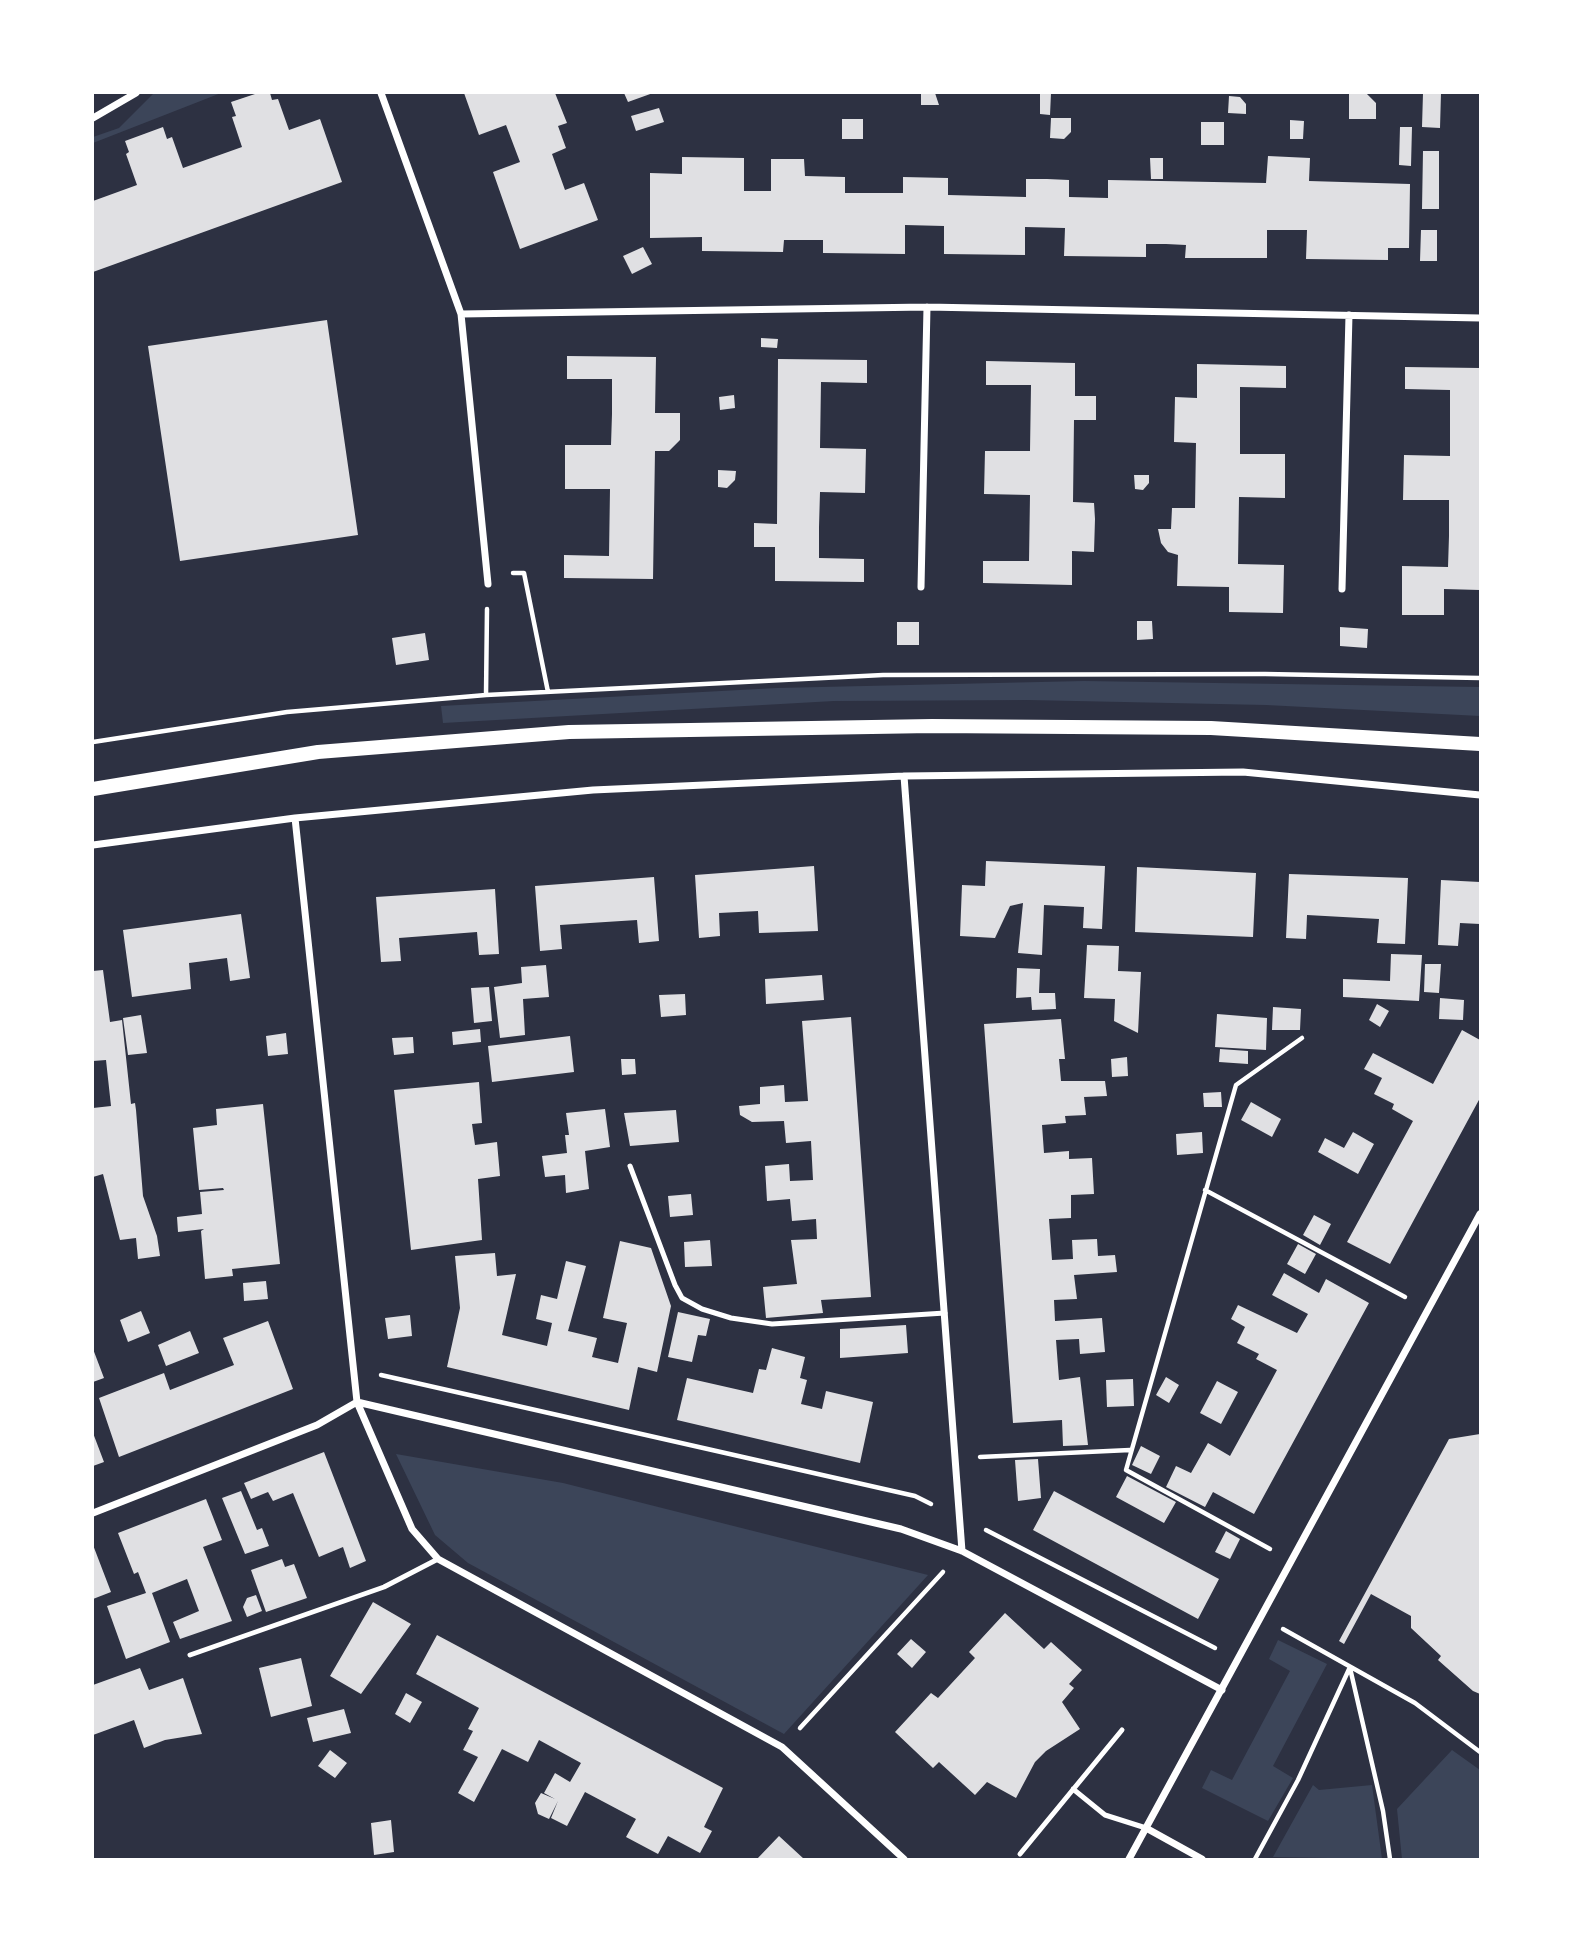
<!DOCTYPE html>
<style>
body{margin:0}
#map{position:relative;width:1573px;height:1952px;overflow:hidden;background:#2d3142;font-family:Poppins,sans-serif}
canvas{display:block}
.frame{position:absolute;inset:0;border:94px solid #fff;pointer-events:none}
</style>
<div id="map">
<canvas width="1573" height="1952"></canvas>
<div class="frame"></div>
</div>
<script>
const context = document.querySelector('canvas').getContext('2d');
context.lineJoin = 'round';
function fillPath(path, color) {
  context.fillStyle = color;
  context.fill(path, 'evenodd');
}
function toPath(rows) {
  const path = new Path2D();
  for (const r of rows) {
    path.moveTo(r[0], r[1]);
    for (let i = 2; i < r.length; i += 2) path.lineTo(r[i], r[i + 1]);
  }
  return path;
}
function trace(path, color, width, dash) {
  context.strokeStyle = color;
  context.lineWidth = width;
  context.lineCap = dash ? 'butt' : 'round';
  context.setLineDash(dash || []);
  context.stroke(path);
}
const green = toPath([
 [154,93,221,93,93,143,93,137,119,128],
 [1084,681,1480,687,1480,716,1266,705,1028,700,834,701,443,723,441,706,777,688],
 [396,1454,563,1483,928,1575,784,1734,468,1563,435,1535],
 [1278,1640,1327,1664,1273,1766,1293,1778,1268,1821,1202,1788,1211,1770,1232,1780,1290,1671,1269,1659],
 [1452,1750,1480,1770,1480,1859,1402,1859,1397,1809],
 [1313,1785,1319,1790,1372,1785,1382,1859,1273,1857]
]);
const building = toPath([
 [258,93,270,93,272,100,278,99,289,130,320,119,342,182,93,272,93,201,137,185,126,154,129,152,125,141,163,127,167,139,172,137,183,168,242,147,232,117,236,116,231,102],
 [464,93,555,93,567,123,558,126,566,148,552,154,565,190,584,183,598,220,520,249,493,172,520,162,506,125,479,135],
 [624,93,653,93,628,102],
 [921,93,935,93,939,105,921,105],
 [1040,93,1051,93,1050,115,1040,114],
 [1349,93,1366,93,1376,103,1376,119,1349,119],
 [1423,93,1441,93,1440,128,1422,127],
 [1229,96,1240,97,1246,104,1246,114,1228,113],
 [659,108,664,122,636,131,631,116],
 [1051,118,1071,118,1071,132,1064,139,1050,138],
 [842,119,863,119,863,139,842,139],
 [1290,120,1304,121,1303,139,1290,139],
 [1201,122,1224,122,1224,145,1201,145],
 [1400,127,1412,127,1411,166,1399,165],
 [1423,151,1439,151,1439,209,1422,209],
 [1268,156,1310,158,1309,181,1410,184,1409,248,1388,248,1388,260,1306,259,1307,230,1267,230,1267,258,1185,258,1186,245,1166,244,1146,244,1146,257,1064,256,1065,228,1025,227,1025,255,944,254,944,226,905,225,905,254,823,253,823,240,784,240,783,252,702,251,702,237,650,238,650,173,682,174,682,157,744,158,744,191,771,191,771,159,804,159,805,176,845,177,845,193,903,193,903,177,948,178,948,195,1026,197,1026,179,1047,179,1069,180,1069,197,1108,198,1108,180,1266,183],
 [1150,158,1163,158,1163,179,1151,179],
 [1421,230,1437,230,1437,261,1420,261],
 [643,247,652,264,632,274,623,256],
 [327,320,358,535,180,561,148,346],
 [761,338,778,339,777,348,761,347],
 [567,356,656,357,655,413,680,413,680,440,669,451,655,451,653,579,564,578,564,555,609,556,610,489,565,489,565,445,611,445,612,414,612,379,567,379],
 [778,359,867,360,867,383,821,382,820,448,866,449,865,493,820,492,819,527,819,558,864,559,864,582,775,581,775,547,754,547,754,523,777,524],
 [986,361,1075,363,1075,396,1096,396,1096,420,1074,420,1073,502,1094,503,1095,519,1094,552,1072,551,1072,585,983,583,983,561,1029,561,1030,495,984,494,985,451,1030,451,1031,385,986,385],
 [1197,364,1286,366,1286,388,1240,387,1240,454,1285,454,1285,498,1239,497,1238,564,1284,565,1283,613,1229,612,1229,587,1177,586,1178,555,1168,552,1161,543,1158,529,1171,529,1172,508,1195,508,1196,443,1174,442,1175,397,1197,398],
 [1405,367,1480,368,1480,590,1444,589,1444,615,1402,615,1402,566,1448,567,1449,536,1449,500,1403,500,1404,455,1450,456,1450,390,1405,389],
 [734,395,735,408,720,410,719,397],
 [718,470,736,471,735,480,727,488,718,487],
 [1134,475,1149,475,1149,483,1143,490,1135,489],
 [1137,621,1152,621,1153,639,1137,640],
 [897,622,919,622,919,645,897,645],
 [1340,627,1368,629,1367,648,1340,646],
 [425,633,429,660,396,665,392,638],
 [986,861,1105,866,1102,929,1083,928,1084,907,1044,905,1042,955,1018,953,1023,903,1010,906,995,938,960,936,962,885,985,886],
 [814,866,818,931,759,933,758,911,719,913,720,936,699,938,695,875],
 [1137,867,1256,873,1253,937,1135,932],
 [1289,874,1408,878,1405,944,1377,943,1379,919,1307,915,1306,939,1286,938],
 [654,877,659,941,639,943,637,920,590,923,560,925,562,949,540,951,535,886],
 [1441,880,1480,882,1480,924,1460,923,1458,946,1438,945],
 [495,889,499,954,479,955,477,932,399,938,401,961,381,962,376,897],
 [241,914,250,978,230,981,227,958,189,963,191,989,132,997,123,930],
 [1087,945,1119,946,1118,971,1141,972,1138,1033,1114,1021,1115,999,1084,998],
 [1391,954,1422,955,1419,1001,1343,997,1343,979,1390,981],
 [1425,964,1441,964,1439,993,1424,992],
 [546,965,549,997,523,999,525,1035,500,1038,494,987,522,983,521,967],
 [1017,968,1040,969,1039,993,1055,993,1056,1009,1032,1010,1031,997,1016,998],
 [103,970,110,1022,122,1020,131,1104,135,1103,136,1110,143,1196,157,1236,160,1256,138,1259,136,1238,120,1240,103,1174,93,1177,93,1108,111,1106,106,1060,93,1061,93,971],
 [822,975,824,1000,766,1004,765,979],
 [489,987,492,1021,474,1023,471,988],
 [685,994,686,1015,661,1017,659,995],
 [1440,998,1464,1000,1463,1020,1439,1019],
 [1377,1004,1389,1011,1380,1027,1369,1020],
 [1273,1007,1301,1009,1300,1030,1272,1030],
 [1217,1014,1267,1018,1266,1050,1215,1047],
 [141,1015,147,1053,128,1055,123,1018],
 [851,1017,871,1297,821,1300,823,1313,766,1318,763,1287,797,1284,791,1240,817,1239,816,1219,792,1221,790,1199,767,1201,765,1166,789,1164,790,1181,813,1180,811,1141,786,1143,784,1121,752,1122,740,1115,739,1106,760,1104,760,1087,784,1085,785,1102,808,1101,802,1021],
 [1061,1019,1065,1059,1059,1059,1061,1081,1105,1081,1107,1096,1084,1097,1086,1115,1065,1116,1066,1123,1042,1125,1044,1153,1069,1151,1069,1159,1092,1158,1094,1194,1071,1195,1071,1218,1049,1219,1052,1260,1073,1259,1072,1240,1097,1239,1098,1256,1115,1255,1117,1272,1074,1275,1077,1299,1054,1300,1055,1321,1102,1318,1105,1352,1080,1354,1079,1339,1056,1340,1059,1380,1080,1377,1088,1445,1063,1446,1062,1420,1013,1423,984,1024],
 [480,1029,481,1042,453,1045,452,1032],
 [1462,1030,1480,1040,1480,1098,1390,1264,1347,1242,1413,1121,1392,1109,1394,1104,1374,1094,1382,1078,1364,1069,1373,1053,1433,1084],
 [286,1033,288,1054,268,1056,266,1036],
 [570,1036,574,1072,492,1082,488,1046],
 [413,1037,414,1053,394,1055,392,1038],
 [1220,1049,1248,1051,1248,1064,1219,1062],
 [1127,1057,1128,1076,1112,1077,1111,1059],
 [621,1059,635,1059,636,1074,622,1075],
 [479,1082,482,1123,472,1124,475,1145,497,1142,500,1176,478,1179,482,1240,411,1250,394,1090],
 [1221,1092,1222,1107,1204,1107,1203,1093],
 [1251,1102,1281,1119,1272,1137,1241,1120],
 [263,1104,280,1264,232,1269,233,1276,205,1279,201,1231,204,1229,178,1232,177,1217,202,1214,200,1192,224,1190,223,1188,199,1190,193,1128,217,1125,216,1109],
 [605,1109,610,1147,585,1151,589,1189,566,1193,565,1175,545,1177,542,1156,567,1153,565,1135,569,1135,566,1113],
 [676,1110,679,1142,630,1146,624,1113],
 [1202,1132,1203,1153,1177,1155,1176,1134],
 [1353,1132,1374,1144,1358,1174,1318,1152,1325,1138,1344,1148],
 [691,1194,693,1215,670,1217,668,1196],
 [1314,1215,1331,1224,1320,1245,1303,1235],
 [710,1240,712,1266,685,1267,684,1242],
 [620,1241,651,1248,671,1306,657,1372,638,1367,629,1410,447,1367,460,1308,455,1256,495,1253,497,1276,516,1274,502,1335,547,1346,552,1323,536,1319,541,1295,557,1299,566,1261,586,1266,568,1331,597,1338,592,1357,618,1363,627,1323,603,1318],
 [1298,1244,1316,1254,1305,1274,1287,1264],
 [1284,1273,1319,1293,1326,1279,1369,1303,1254,1514,1213,1492,1205,1507,1166,1487,1176,1466,1191,1473,1208,1443,1230,1456,1269,1385,1277,1370,1256,1359,1259,1354,1237,1343,1245,1327,1231,1319,1238,1305,1297,1333,1308,1314,1272,1295],
 [266,1281,268,1299,244,1301,243,1283],
 [141,1311,150,1333,128,1342,120,1320],
 [678,1312,710,1319,706,1336,698,1335,692,1362,668,1357],
 [410,1315,412,1336,388,1339,385,1318],
 [268,1321,293,1389,119,1457,99,1398,164,1373,170,1390,234,1365,223,1338],
 [906,1325,908,1353,840,1358,840,1329],
 [190,1331,199,1353,166,1366,158,1345],
 [772,1348,805,1357,800,1378,807,1380,801,1404,822,1409,826,1391,873,1402,860,1463,677,1420,687,1378,753,1393,759,1369,766,1370],
 [93,1349,104,1378,93,1382],
 [1166,1377,1179,1385,1169,1403,1156,1395],
 [1133,1379,1134,1406,1107,1407,1106,1380],
 [1217,1381,1238,1392,1221,1424,1200,1413],
 [93,1433,104,1462,93,1466],
 [1480,1434,1480,1694,1473,1691,1438,1660,1441,1656,1411,1628,1411,1616,1371,1594,1344,1644,1339,1641,1449,1439],
 [1141,1446,1160,1456,1151,1474,1132,1465],
 [324,1452,366,1561,350,1568,343,1547,319,1557,293,1493,273,1501,268,1492,251,1499,244,1483],
 [1038,1459,1041,1498,1018,1501,1015,1460],
 [1127,1476,1176,1502,1164,1523,1116,1497],
 [241,1491,257,1530,262,1528,269,1546,245,1554,222,1498],
 [1054,1491,1219,1579,1198,1619,1033,1530],
 [206,1499,222,1540,203,1547,232,1621,180,1639,173,1622,199,1611,187,1579,152,1593,170,1642,126,1659,107,1606,146,1593,138,1572,134,1574,118,1533],
 [1226,1531,1240,1539,1230,1559,1215,1552],
 [93,1545,111,1592,93,1599],
 [282,1559,285,1567,294,1564,307,1598,266,1612,251,1570],
 [256,1595,262,1611,247,1617,243,1607,247,1598],
 [373,1602,411,1624,361,1694,330,1676],
 [1005,1613,1044,1649,1051,1642,1082,1670,1069,1684,1074,1688,1062,1702,1080,1729,1046,1751,1035,1762,1016,1798,987,1782,975,1795,939,1762,933,1768,895,1732,931,1693,938,1698,975,1658,969,1652],
 [437,1635,723,1788,704,1827,712,1831,700,1853,668,1836,658,1854,626,1837,636,1819,585,1792,567,1826,551,1818,558,1801,549,1819,538,1814,535,1803,541,1793,555,1799,544,1793,555,1773,570,1782,581,1763,539,1740,528,1762,502,1749,474,1802,458,1793,478,1757,463,1750,473,1731,468,1729,479,1708,416,1674],
 [911,1639,926,1652,912,1668,897,1654],
 [301,1658,312,1706,271,1717,259,1668],
 [140,1668,149,1690,183,1678,202,1734,165,1740,144,1748,134,1720,93,1735,93,1685],
 [406,1693,422,1702,410,1723,395,1714],
 [344,1709,351,1733,313,1742,307,1718],
 [330,1750,347,1763,335,1778,318,1766],
 [391,1820,394,1852,374,1855,371,1823],
 [779,1836,804,1859,757,1859]
]);
const path = toPath([
 [513,573,524,573,548,692],
 [486,695,487,609],
 [93,742,287,712,486,695,883,675,1265,674,1480,678],
 [1205,1190,1405,1297],
 [381,1375,915,1496,931,1504],
 [980,1457,1130,1450],
 [986,1530,1215,1648],
 [1270,1549,1126,1470,1236,1085,1302,1038],
 [1283,1629,1415,1703,1480,1752],
 [1350,1668,1383,1811,1390,1859],
 [800,1728,943,1572],
 [1255,1859,1298,1780,1350,1667]
]);
const service = toPath([
 [630,1166,675,1285,682,1298,702,1309,731,1318,772,1324,945,1313],
 [190,1655,384,1587,438,1559],
 [1073,1789,1105,1815,1146,1828],
 [1020,1854,1122,1730]
]);
const minor = toPath([
 [381,93,461,314,488,584],
 [93,118,136,93],
 [461,314,927,307,1480,318],
 [921,587,927,307],
 [1342,589,1349,315],
 [904,776,962,1551],
 [295,818,357,1402,412,1529,438,1559,782,1747,904,1859],
 [93,845,295,818,593,790,904,776,1243,772,1480,795],
 [93,1513,317,1425,357,1402,901,1529,962,1551,1222,1690],
 [1146,1828,1202,1859],
 [1129,1859,1480,1214]
]);
const secondary = toPath([
 [93,789,318,752,569,732,932,726,1211,728,1480,744]
]);
fillPath(green, '#3c4559');
fillPath(building, '#e0e0e3');
trace(path, '#fff', 4.5);
trace(service, '#fff', 5);
trace(minor, '#fff', 7);
trace(secondary, '#fff', 14);
</script>
